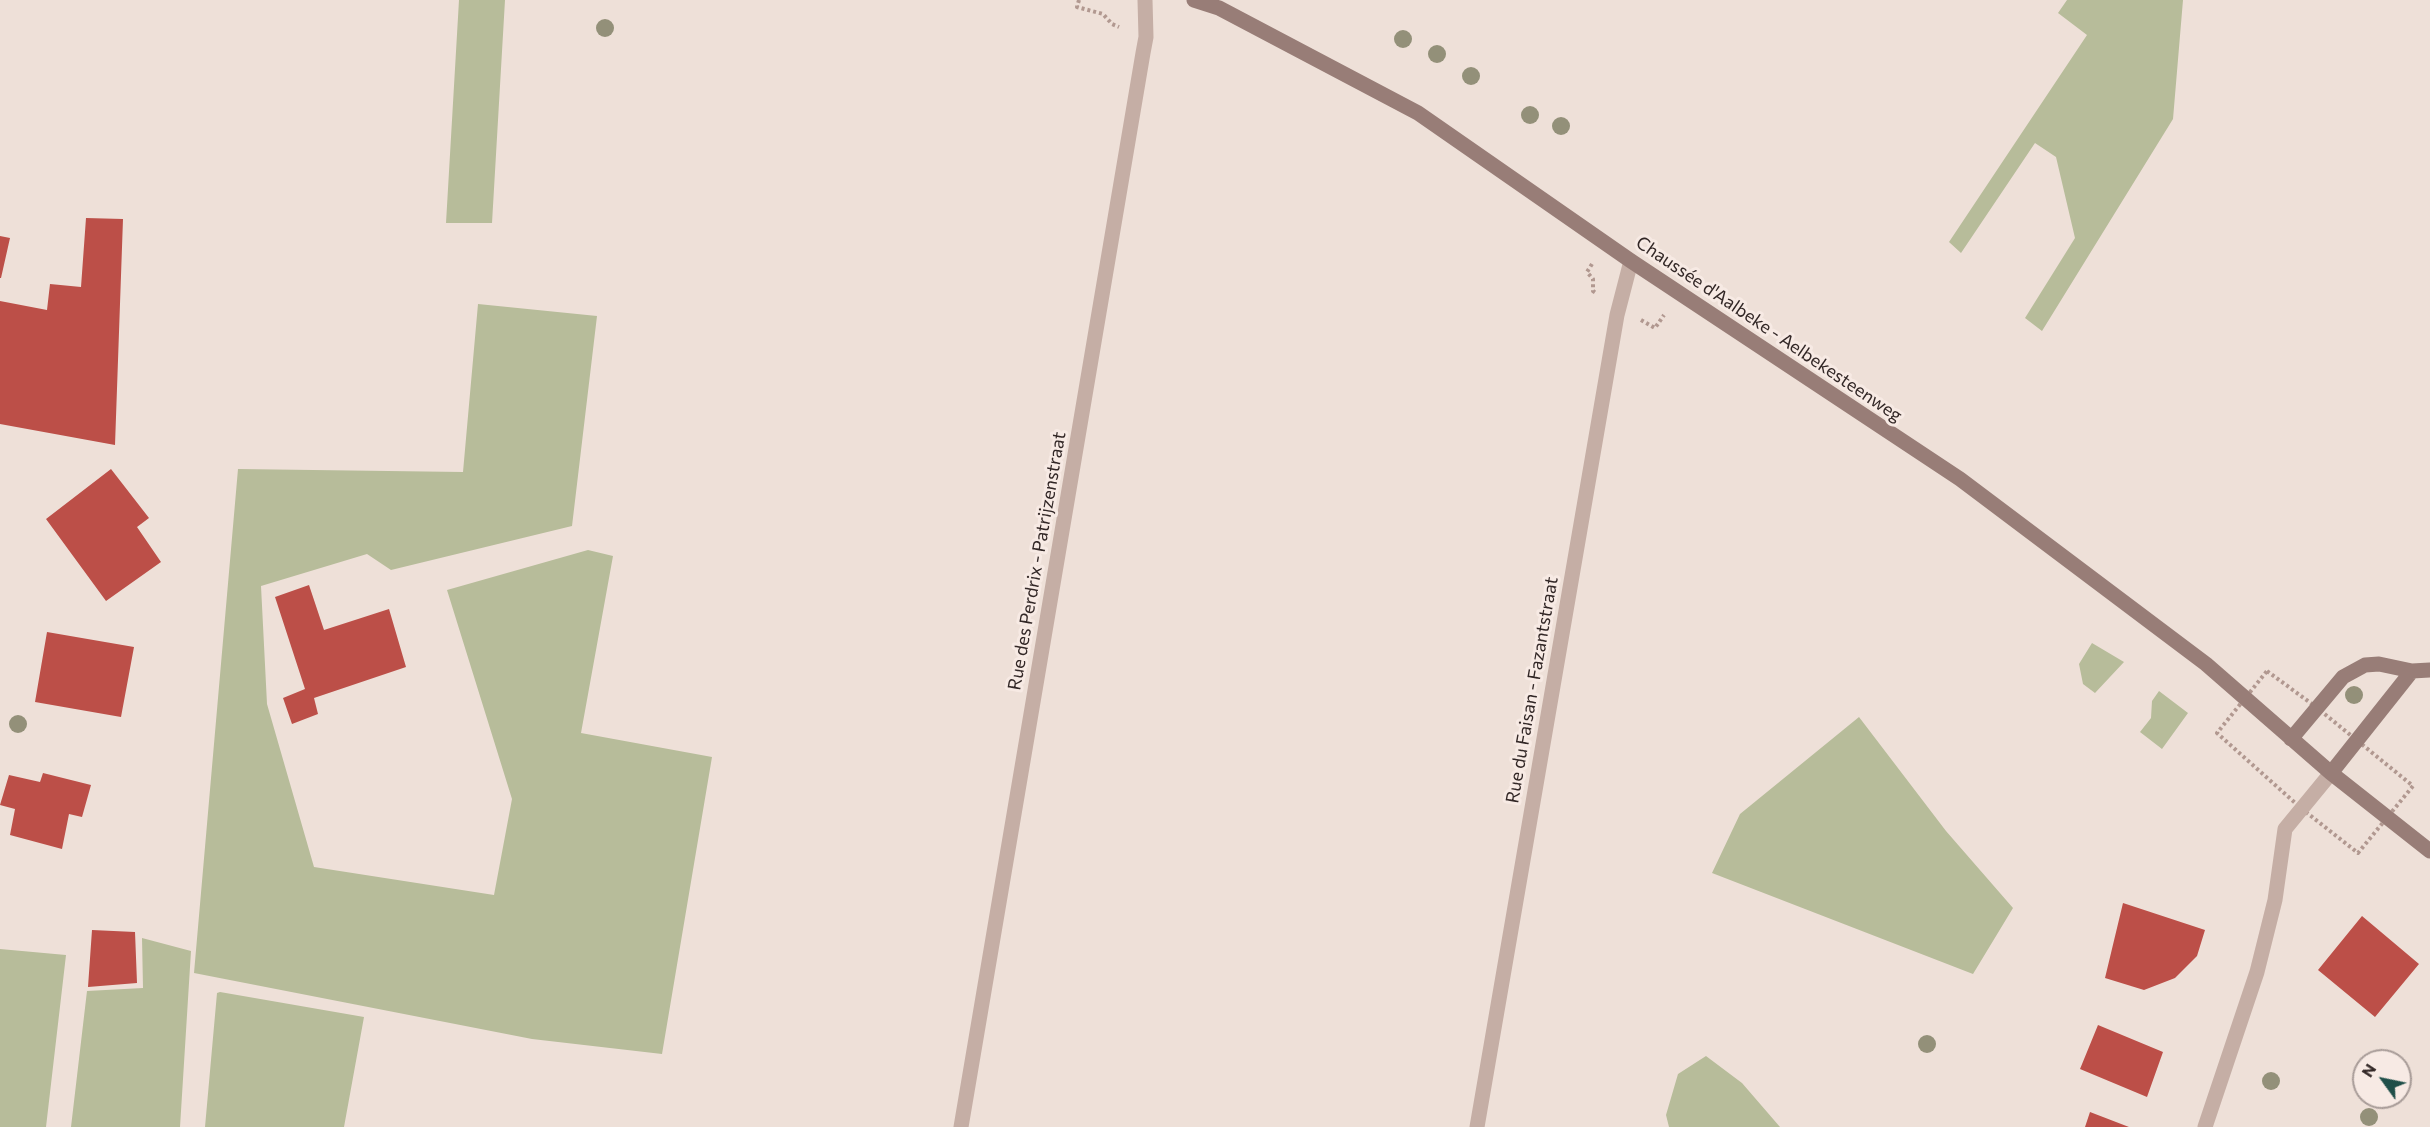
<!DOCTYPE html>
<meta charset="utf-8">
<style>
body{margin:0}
#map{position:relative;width:2430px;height:1127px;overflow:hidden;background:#eee0d8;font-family:Commissioner,sans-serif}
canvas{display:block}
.north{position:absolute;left:2352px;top:1049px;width:60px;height:60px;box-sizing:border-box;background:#f7eae4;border:2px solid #a89c98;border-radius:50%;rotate:303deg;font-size:16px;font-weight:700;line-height:24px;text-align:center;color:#322726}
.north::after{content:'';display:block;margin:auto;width:21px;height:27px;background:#1f4f49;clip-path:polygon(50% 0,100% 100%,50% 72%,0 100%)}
</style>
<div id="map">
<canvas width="2430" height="1127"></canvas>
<div class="north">N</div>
</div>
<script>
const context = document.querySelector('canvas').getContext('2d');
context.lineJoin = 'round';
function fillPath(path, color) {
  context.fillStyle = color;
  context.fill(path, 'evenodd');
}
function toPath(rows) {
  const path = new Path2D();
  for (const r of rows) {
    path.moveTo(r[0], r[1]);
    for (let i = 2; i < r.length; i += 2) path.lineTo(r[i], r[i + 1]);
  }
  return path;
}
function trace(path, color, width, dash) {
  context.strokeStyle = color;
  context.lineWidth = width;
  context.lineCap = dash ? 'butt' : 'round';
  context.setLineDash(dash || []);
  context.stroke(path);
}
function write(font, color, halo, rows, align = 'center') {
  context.font = font + ' Commissioner,sans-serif';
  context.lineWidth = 6;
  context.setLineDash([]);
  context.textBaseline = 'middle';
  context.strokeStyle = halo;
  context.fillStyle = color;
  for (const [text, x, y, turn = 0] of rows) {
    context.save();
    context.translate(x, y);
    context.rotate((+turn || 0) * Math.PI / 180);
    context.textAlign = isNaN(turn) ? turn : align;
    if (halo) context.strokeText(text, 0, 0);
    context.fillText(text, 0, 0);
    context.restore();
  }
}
const green = toPath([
 [459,0,505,0,492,223,446,223],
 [2067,0,2183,0,2173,119,2042,331,2025,318,2075,238,2056,157,2035,143,1961,253,1949,242,2087,35,2058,13],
 [478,304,597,316,572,526,391,570,367,554,261,586,267,704,314,867,494,895,512,799,447,590,588,550,613,556,581,733,712,757,662,1054,532,1039,194,973,238,469,463,472],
 [2092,643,2124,662,2095,693,2083,684,2079,664],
 [2159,691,2188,713,2162,749,2140,732,2151,718,2152,701],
 [1859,717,1946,831,2013,908,1973,974,1712,873,1740,814],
 [142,938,191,951,180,1127,71,1127,87,991,143,988],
 [0,949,66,955,46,1127,0,1127],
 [220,992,364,1017,344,1127,205,1127,217,993],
 [1706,1056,1742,1083,1780,1127,1669,1127,1666,1115,1678,1074]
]);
const building = toPath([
 [86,218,123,219,115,445,0,424,0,301,47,310,50,284,81,287],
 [0,236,10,238,1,278,0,278],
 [111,469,149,518,137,527,161,562,106,601,46,519],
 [309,585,324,630,389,609,406,667,314,698,318,714,292,724,283,698,305,689,275,597],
 [47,632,134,647,121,717,35,702],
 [43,773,91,785,82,817,69,814,62,849,10,835,15,809,0,805,9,775,40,782],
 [2123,903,2205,930,2197,956,2175,978,2144,990,2105,978],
 [2362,916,2419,964,2375,1017,2318,970],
 [92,930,135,932,137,983,88,987],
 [2098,1025,2163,1052,2147,1097,2080,1069],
 [2090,1112,2129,1127,2085,1127]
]);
const path = toPath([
 [1079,0,1077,7,1103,14,1112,24,1119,27],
 [1592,264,1587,272,1593,279,1593,291,1596,293],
 [1641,320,1655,328,1664,315],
 [2267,671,2316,707,2413,786,2358,853,2302,809,2217,733,2267,671]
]);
const minor = toPath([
 [961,1127,1143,53,1146,37,1145,0],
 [1477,1127,1617,315,1631,261],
 [2205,1127,2257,972,2275,900,2285,829,2331,773]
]);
const secondary = toPath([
 [1194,0,1219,8,1418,113,1631,261,1960,479,2206,664,2331,773,2430,851],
 [2291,739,2343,677,2365,665,2379,664,2412,671,2430,670],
 [2331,773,2412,671]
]);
const trees = [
 [605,28],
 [1403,39],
 [1437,54],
 [1471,76],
 [1530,115],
 [1561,126],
 [2354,695],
 [18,724],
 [1927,1044],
 [2271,1081],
 [2369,1117]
];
const streetNames = [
 ["Chaussée d'Aalbeke - Aelbekesteenweg",1769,329,34],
 ["Rue des Perdrix - Patrijzenstraat",1037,561,-80],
 ["Rue du Faisan - Fazantstraat",1532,690,-80]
];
fillPath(green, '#b7bc9a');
fillPath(building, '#bc4f48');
trace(path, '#b19890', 4, [3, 3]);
trace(minor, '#c5aea5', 15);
trace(secondary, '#987d77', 15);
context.fillStyle = '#939079';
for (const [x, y] of trees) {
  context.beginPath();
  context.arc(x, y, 9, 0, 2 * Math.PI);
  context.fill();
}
write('18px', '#322726', '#f7eae4', streetNames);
</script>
